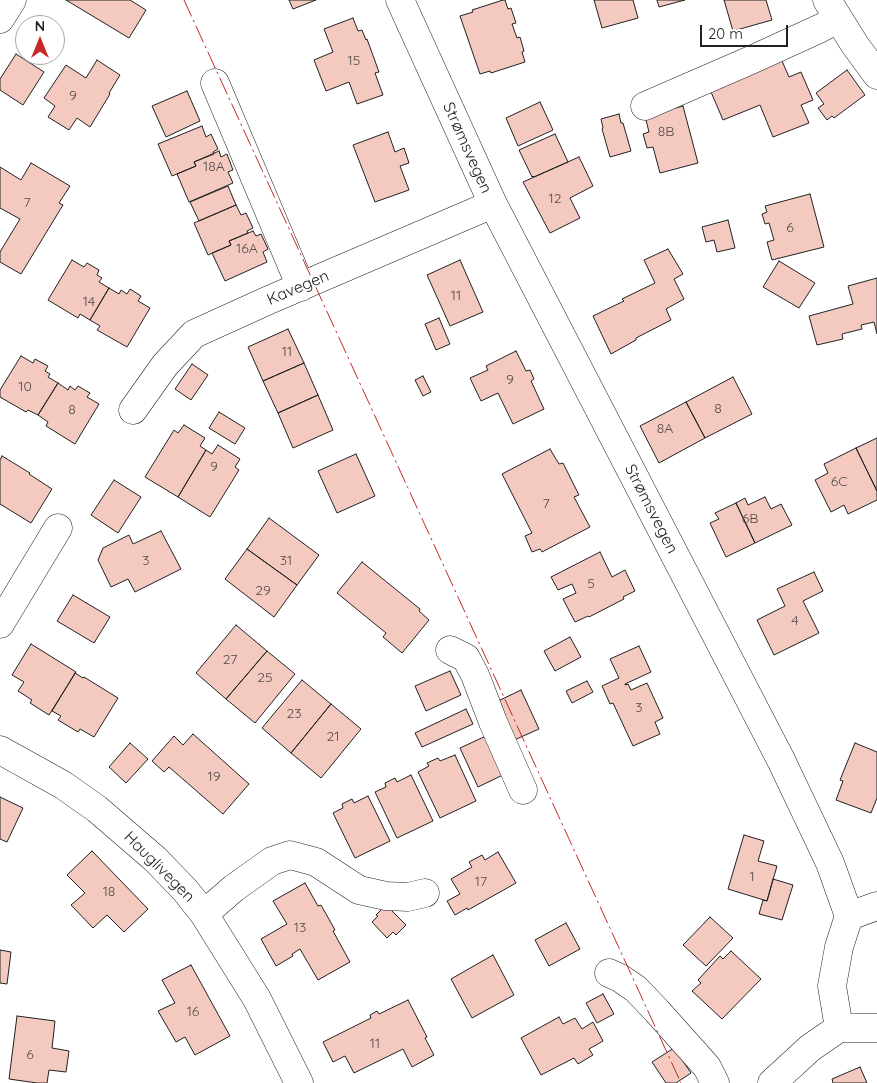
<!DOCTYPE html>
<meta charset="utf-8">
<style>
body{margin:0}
#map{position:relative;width:877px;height:1083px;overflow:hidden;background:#fff;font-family:Quicksand,sans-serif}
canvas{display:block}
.north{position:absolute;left:15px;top:15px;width:50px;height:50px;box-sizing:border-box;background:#fff;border:1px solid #a7a7a7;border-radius:50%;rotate:0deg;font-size:14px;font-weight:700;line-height:20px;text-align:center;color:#222}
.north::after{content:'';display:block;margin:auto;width:18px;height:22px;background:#c62828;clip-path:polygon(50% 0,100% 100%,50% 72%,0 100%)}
.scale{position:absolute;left:700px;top:25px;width:88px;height:22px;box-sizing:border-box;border:2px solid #222;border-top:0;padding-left:6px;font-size:15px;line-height:18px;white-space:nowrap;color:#222;-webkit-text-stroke:4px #fff;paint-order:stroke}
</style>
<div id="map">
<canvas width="877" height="1083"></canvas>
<div class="north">N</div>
<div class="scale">20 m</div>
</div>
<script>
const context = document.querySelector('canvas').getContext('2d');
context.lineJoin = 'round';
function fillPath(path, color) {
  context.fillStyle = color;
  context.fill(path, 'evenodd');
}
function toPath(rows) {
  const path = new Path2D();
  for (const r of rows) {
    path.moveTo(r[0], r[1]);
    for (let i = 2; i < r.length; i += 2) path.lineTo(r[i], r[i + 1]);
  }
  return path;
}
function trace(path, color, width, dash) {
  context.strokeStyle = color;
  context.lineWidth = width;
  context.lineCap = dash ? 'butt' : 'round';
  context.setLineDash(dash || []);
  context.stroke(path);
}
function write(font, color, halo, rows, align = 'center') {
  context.font = font + ' Quicksand,sans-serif';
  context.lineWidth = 4;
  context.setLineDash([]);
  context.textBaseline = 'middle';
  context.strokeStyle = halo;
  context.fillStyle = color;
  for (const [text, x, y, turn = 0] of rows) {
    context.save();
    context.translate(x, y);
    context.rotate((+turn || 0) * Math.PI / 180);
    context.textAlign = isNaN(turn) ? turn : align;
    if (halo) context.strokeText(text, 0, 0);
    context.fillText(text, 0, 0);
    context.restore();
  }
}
const building = toPath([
 [66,0,130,0,146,10,129,38,66,0],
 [289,0,316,0,293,9,289,0],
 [503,0,505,0,508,9,511,8,516,23,512,24,517,38,520,37,524,51,522,52,525,62,491,73,490,71,480,74,460,16,473,12,472,10,503,0],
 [594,0,633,0,638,18,602,28,594,0],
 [657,0,685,0,659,7,657,0],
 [724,0,766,0,772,20,733,31,724,0],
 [353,18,358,31,362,30,366,40,367,39,379,72,375,73,383,95,357,104,349,82,326,91,314,60,333,52,324,29,353,18],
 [16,54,44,72,23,105,0,90,0,79,16,54],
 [779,54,789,77,801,72,813,100,801,105,809,123,773,137,760,105,723,120,708,85,779,54],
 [97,60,120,75,109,93,110,94,90,127,77,118,69,130,48,117,55,106,44,98,66,65,86,78,97,60],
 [847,70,865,95,834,118,832,116,827,120,818,108,824,104,816,93,847,70],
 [187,91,200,121,166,137,152,106,187,91],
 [540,102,553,130,518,146,506,118,540,102],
 [683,106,698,163,660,173,653,147,647,148,643,134,649,132,645,116,683,106],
 [619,114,621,123,623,123,631,151,610,157,602,129,603,128,601,119,619,114],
 [202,126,206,137,211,134,218,149,213,152,214,154,194,162,196,166,172,176,158,144,202,126],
 [388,132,395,152,404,148,409,163,400,166,409,190,375,202,353,145,388,132],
 [555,134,568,162,534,177,533,176,532,177,519,150,555,134],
 [219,151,221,157,227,154,233,170,228,172,233,183,189,202,177,174,196,166,194,162,219,151],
 [579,157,593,186,570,198,580,218,550,233,523,182,579,157],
 [31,163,70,186,59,203,63,205,21,274,0,262,0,252,20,219,0,208,0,167,21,180,31,163],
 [228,186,236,205,199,221,190,202,228,186],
 [810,194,824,247,772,260,767,242,774,240,769,223,765,224,762,214,767,212,765,206,810,194],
 [236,205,241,215,246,213,253,228,247,231,248,233,229,241,231,245,208,255,194,223,236,205],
 [728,220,735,248,717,252,714,240,706,242,702,227,728,220],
 [253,231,256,236,261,234,268,249,263,252,267,262,225,281,212,253,231,245,229,241,253,231],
 [668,249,683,274,674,279,684,299,666,309,671,320,636,338,636,340,611,354,593,316,624,301,622,299,655,283,644,260,668,249],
 [72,260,84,267,87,263,99,270,97,275,102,278,99,282,109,288,90,320,80,314,78,318,48,300,72,260],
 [460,260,483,312,450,326,427,275,460,260],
 [779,261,815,283,799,308,763,287,779,261],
 [877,278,877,334,874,322,861,325,862,329,842,334,843,339,817,345,809,316,853,304,848,286,877,278],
 [109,288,119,294,121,290,127,294,130,289,141,296,138,301,150,308,127,347,97,330,100,326,90,320,109,288],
 [439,318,450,344,436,350,425,324,439,318],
 [288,329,304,363,263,381,248,347,288,329],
 [516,351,526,371,530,370,534,379,531,381,544,409,513,424,498,393,481,401,470,378,488,370,486,366,516,351],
 [21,356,33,363,35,359,48,366,45,371,50,374,48,377,58,383,38,415,28,410,26,412,0,397,0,390,21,356],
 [304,363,318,395,278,413,263,381,304,363],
 [192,364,208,375,191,400,175,389,192,364],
 [423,376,431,392,423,396,415,380,423,376],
 [733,377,752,414,705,438,686,402,733,377],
 [58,383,68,390,70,386,75,390,78,386,90,393,87,397,99,404,75,444,46,426,48,422,38,415,58,383],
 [318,395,333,430,293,448,278,413,318,395],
 [686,402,705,438,659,463,640,426,686,402],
 [219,412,245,428,235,444,209,428,219,412],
 [184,425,205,438,200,446,206,450,178,497,145,477,174,430,178,433,184,425],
 [877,438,877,491,856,448,877,438],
 [218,445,240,459,235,467,239,470,210,517,178,497,206,450,212,454,218,445],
 [856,448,877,491,877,500,848,514,844,505,831,512,815,480,828,473,824,464,856,448],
 [550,449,559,464,563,463,579,495,574,497,590,527,542,552,540,549,532,552,525,536,532,533,502,474,550,449],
 [356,454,375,496,337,513,318,471,356,454],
 [2,456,30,473,29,474,52,489,31,523,0,504,0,460,2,456],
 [114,480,141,497,118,533,91,515,114,480],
 [765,497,771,509,781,504,792,525,755,543,736,503,745,498,748,505,765,497],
 [736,503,755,543,726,557,710,523,719,519,715,513,736,503],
 [269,518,319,555,297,585,247,549,269,518],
 [161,531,181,569,135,592,128,579,111,587,98,560,103,548,129,535,133,544,161,531],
 [247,549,297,585,274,617,225,579,247,549],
 [600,552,612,577,625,570,635,591,623,597,624,599,589,617,588,616,575,622,563,599,576,593,572,584,558,590,551,577,600,552],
 [362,562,420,609,419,611,429,620,402,653,383,637,386,633,337,593,362,562],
 [814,572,823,591,803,601,819,633,774,655,757,620,785,606,777,589,814,572],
 [73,595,110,617,94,643,57,621,73,595],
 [236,625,267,651,226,699,196,673,236,625],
 [570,637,581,657,555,671,544,651,570,637],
 [31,644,76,672,49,715,30,703,32,700,18,691,24,682,12,675,31,644],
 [639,646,651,672,625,684,625,685,628,684,631,690,647,683,663,718,655,722,660,734,633,746,613,703,610,704,602,686,619,678,610,659,639,646],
 [267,651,295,674,255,723,226,699,267,651],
 [450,671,461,695,426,711,415,686,450,671],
 [75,673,83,678,84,677,118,698,94,737,80,729,78,732,58,720,61,716,52,711,75,673],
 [302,680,331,704,291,753,262,728,302,680],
 [587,681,593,692,572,703,566,691,587,681],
 [521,690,539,729,512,741,494,703,521,690],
 [331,704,361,729,321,778,291,753,331,704],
 [466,709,473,724,422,747,415,733,466,709],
 [193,734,249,784,223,814,169,767,164,772,152,761,174,736,183,745,193,734],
 [486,736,505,774,478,787,460,748,486,736],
 [130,743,148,759,126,783,109,767,130,743],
 [855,743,877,752,877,798,871,813,836,800,843,781,840,780,855,743],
 [455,755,476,801,440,818,418,772,429,766,427,763,438,758,440,761,455,755],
 [411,775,433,821,397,838,375,792,386,787,385,783,395,778,397,782,411,775],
 [368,796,390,841,355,858,333,813,343,808,342,804,352,799,354,803,368,796],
 [0,797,23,808,7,842,0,839,0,797],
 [744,835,764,841,758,861,777,866,767,901,728,889,744,835],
 [92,851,148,909,124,932,107,915,93,928,71,905,85,893,67,875,92,851],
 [498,852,516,883,468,910,467,908,455,915,447,901,460,894,451,879,472,867,469,862,482,855,485,860,498,852],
 [773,879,793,885,782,920,759,914,763,900,767,901,773,879],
 [305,883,318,906,321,905,335,930,333,931,350,962,318,980,300,949,292,954,293,956,276,966,261,939,287,924,273,901,305,883],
 [386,905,406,925,396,935,393,932,387,938,372,922,378,916,376,915,386,905],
 [710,917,733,938,706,966,683,945,710,917],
 [566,923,580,949,549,966,535,940,566,923],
 [0,950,11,952,7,984,0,983,0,950],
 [731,951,761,979,722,1019,692,991,701,983,698,980,720,956,723,959,731,951],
 [493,955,514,995,472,1018,451,979,493,955],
 [191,965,230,1036,195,1055,185,1037,176,1042,158,1011,175,1003,162,980,191,965],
 [603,994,614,1014,597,1023,586,1003,603,994],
 [408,1000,427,1037,425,1038,434,1055,412,1067,403,1049,354,1073,345,1056,333,1062,323,1042,371,1018,370,1015,377,1011,379,1014,408,1000],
 [17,1016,55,1021,52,1048,69,1051,66,1072,49,1070,47,1083,37,1083,9,1079,17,1016],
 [559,1017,563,1024,575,1018,582,1029,593,1022,603,1041,589,1049,593,1055,578,1064,574,1058,541,1075,521,1038,559,1017],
 [674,1048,691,1073,676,1083,666,1083,652,1062,674,1048],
 [860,1067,867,1083,833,1083,832,1079,860,1067]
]);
const minor = toPath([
 [400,0,493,204,781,760,830,863,849,916,839,947,832,986,839,1028],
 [827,0,855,45,877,75],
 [0,19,12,0],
 [215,83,301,287],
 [645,106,751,60,821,28,838,19],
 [133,410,165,365,194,334,269,300,493,204],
 [0,624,58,528],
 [450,650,466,658,475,675,493,722,523,790],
 [0,750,63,785,97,809,155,859,185,890,204,914,257,999,299,1083],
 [204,914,234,888,272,861,290,855,316,862,359,890,386,896,408,897,425,893],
 [849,916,877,906],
 [609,973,620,978,636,989,657,1011,707,1067,715,1083],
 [772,1083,810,1048,839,1028,877,1028]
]);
const power = toPath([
 [184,0,681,1083]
]);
const numberNames = [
 ["15",354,61],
 ["9",73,96],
 ["8B",666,132],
 ["18A",214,167],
 ["12",555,199],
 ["7",27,203],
 ["6",790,228],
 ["16A",247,249],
 ["11",456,296],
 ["14",89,302],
 ["11",287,352],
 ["9",510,380],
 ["10",25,387],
 ["8",718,409],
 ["8",72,410],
 ["8A",665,429],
 ["9",214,467],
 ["6C",839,482],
 ["7",546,504],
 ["6B",750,519],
 ["3",146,561],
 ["31",286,561],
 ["5",591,584],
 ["29",263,591],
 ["4",795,621],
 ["27",230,660],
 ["25",265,678],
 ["3",639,708],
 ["23",294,714],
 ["21",333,737],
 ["19",214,777],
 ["1",752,877],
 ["17",481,882],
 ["18",109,892],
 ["13",300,928],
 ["16",193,1012],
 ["11",375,1044],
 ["6",30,1055]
];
const streetNames = [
 ["Strømsvegen",467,148,66],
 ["Kavegen",298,288,-23],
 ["Strømsvegen",651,509,63],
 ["Hauglivegen",159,867,45]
];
fillPath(building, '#f3c9c0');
trace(building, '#222', 1);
trace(minor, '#222', 29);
trace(minor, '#fff', 28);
trace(power, '#c62828', 1, [18, 4, 2.5, 4]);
write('14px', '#564c4a', null, numberNames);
write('16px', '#222', '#fff', streetNames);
</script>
